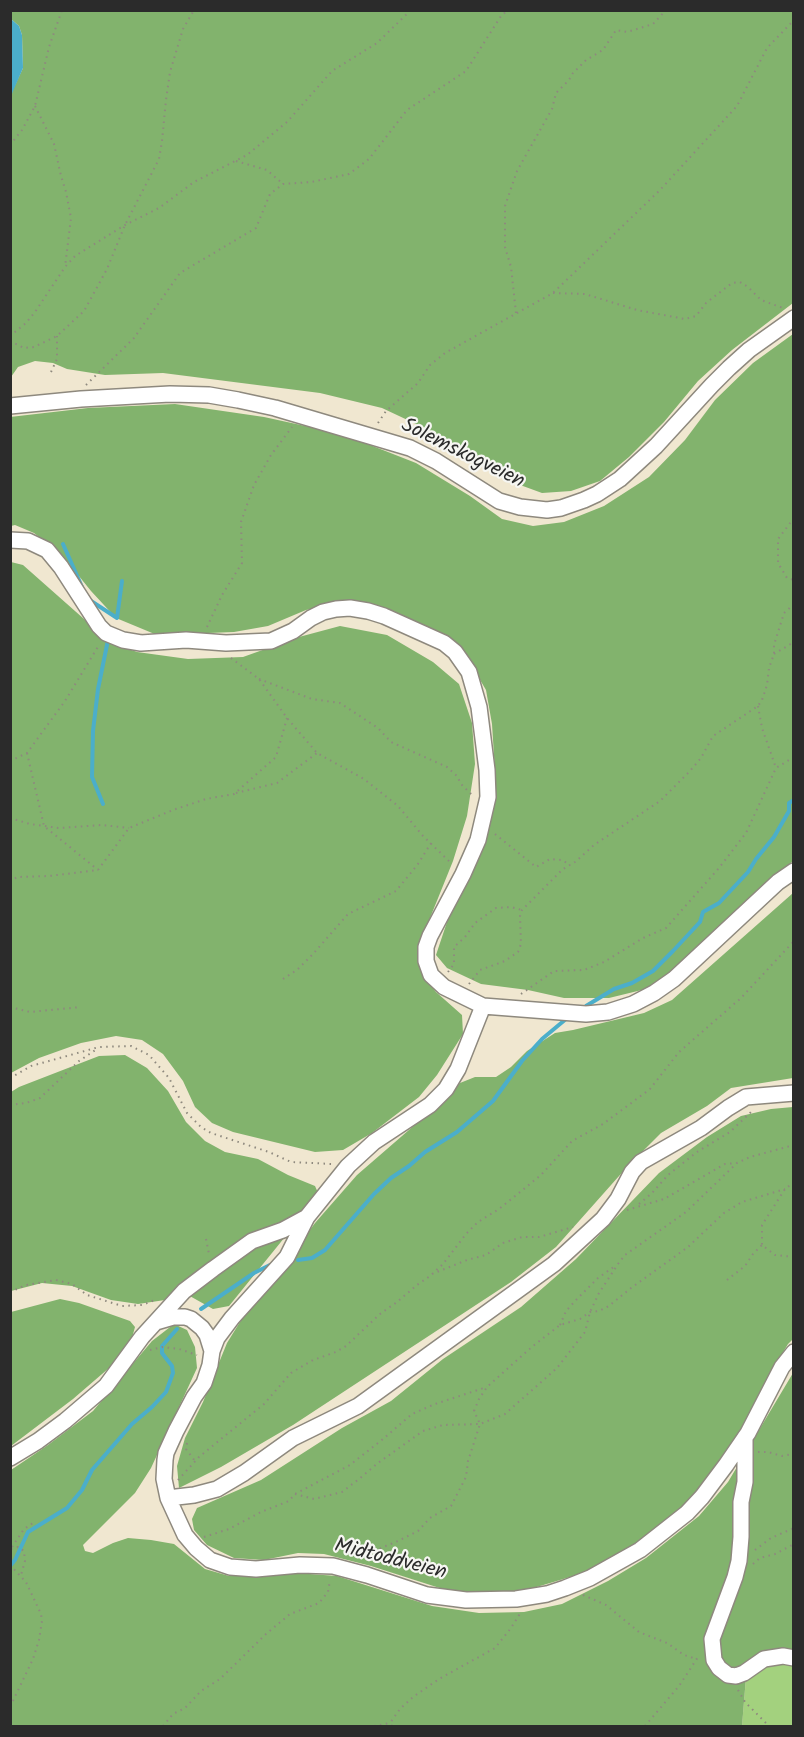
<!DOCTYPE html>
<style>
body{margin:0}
#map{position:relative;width:804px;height:1737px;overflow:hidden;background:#f0e7d0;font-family:Kalam,sans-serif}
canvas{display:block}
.frame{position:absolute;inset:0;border:12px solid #2b2b2b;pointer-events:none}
</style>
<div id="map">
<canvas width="804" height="1737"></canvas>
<div class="frame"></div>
</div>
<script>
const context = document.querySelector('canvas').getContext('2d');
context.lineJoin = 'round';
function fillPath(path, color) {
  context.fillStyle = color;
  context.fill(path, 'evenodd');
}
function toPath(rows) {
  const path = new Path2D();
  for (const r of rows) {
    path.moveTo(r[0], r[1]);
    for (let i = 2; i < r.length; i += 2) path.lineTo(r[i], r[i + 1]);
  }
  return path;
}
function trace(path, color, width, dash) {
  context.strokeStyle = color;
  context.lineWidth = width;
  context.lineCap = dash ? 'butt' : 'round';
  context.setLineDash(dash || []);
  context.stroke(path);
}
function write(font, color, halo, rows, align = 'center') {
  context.font = font + ' Kalam,sans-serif';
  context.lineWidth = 4.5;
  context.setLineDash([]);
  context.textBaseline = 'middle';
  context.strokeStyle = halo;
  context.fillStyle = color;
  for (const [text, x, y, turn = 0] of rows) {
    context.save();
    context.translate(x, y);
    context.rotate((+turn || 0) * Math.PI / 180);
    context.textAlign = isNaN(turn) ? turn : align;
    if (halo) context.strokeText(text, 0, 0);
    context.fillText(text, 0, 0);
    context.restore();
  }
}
const green = toPath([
 [767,1662,793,1662,793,1726,742,1726,746,1677]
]);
const forest = toPath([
 [11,11,793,11,793,303,732,350,698,381,664,422,629,457,600,481,571,491,542,493,512,482,477,462,431,431,382,408,320,393,163,373,105,375,67,369,53,363,35,361,18,367,11,377,10,96,23,68,22,35,19,26,11,19],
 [793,334,793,861,654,987,609,998,564,998,528,990,481,984,447,968,436,955,447,922,482,852,496,787,492,724,486,690,469,661,422,625,382,607,343,603,306,610,268,626,234,632,157,635,116,618,91,591,62,555,34,533,15,525,11,526,10,417,88,408,175,404,264,417,342,434,416,463,470,496,502,519,533,526,564,522,604,506,649,477,685,440,715,400,753,363],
 [11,562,23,565,110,642,137,652,188,659,243,657,299,637,340,626,387,635,433,662,459,684,472,723,475,764,467,816,453,861,430,918,421,948,421,972,436,992,462,1015,463,1034,437,1075,419,1097,372,1133,343,1150,315,1152,233,1132,212,1123,195,1107,183,1081,163,1054,142,1040,116,1036,81,1043,39,1058,11,1073],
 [793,893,793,1078,731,1088,707,1106,661,1133,627,1167,556,1247,511,1282,293,1425,221,1467,179,1488,177,1466,185,1438,203,1402,227,1343,248,1309,279,1272,315,1223,357,1175,417,1123,444,1103,460,1083,475,1077,496,1077,511,1067,527,1051,555,1033,573,1030,644,1013,672,1000],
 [125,1055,147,1068,168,1091,186,1122,205,1141,225,1152,258,1159,288,1175,315,1186,319,1195,229,1306,213,1309,188,1295,165,1300,138,1304,111,1300,72,1286,42,1283,11,1291,11,1092,19,1087,99,1056],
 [793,1107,793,1339,788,1344,772,1371,754,1413,725,1456,695,1494,670,1519,637,1546,605,1564,570,1577,530,1589,488,1594,449,1591,371,1566,324,1554,298,1553,264,1560,234,1558,207,1545,194,1530,192,1519,197,1508,261,1480,342,1428,391,1401,443,1359,521,1307,576,1259,659,1173,707,1137,741,1116,771,1109],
 [60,1299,79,1303,130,1321,135,1327,132,1338,109,1368,73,1399,11,1446,11,1312],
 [174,1324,187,1330,195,1347,197,1368,151,1468,135,1493,83,1545,85,1551,93,1553,113,1543,128,1538,151,1540,174,1544,205,1569,229,1576,296,1573,337,1576,432,1606,479,1613,524,1612,562,1604,608,1581,646,1558,699,1516,728,1482,793,1373,793,1662,788,1652,746,1677,742,1726,11,1726,11,1470,48,1445,93,1411,152,1341]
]);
const water = toPath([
 [11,19,19,26,22,35,23,68,11,96]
]);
const stream = toPath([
 [63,544,82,587],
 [88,599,117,618,122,581],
 [103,804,92,777,93,731,98,689,108,640],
 [586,1006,614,989,632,983,653,971,673,951,700,922,703,912,719,903,748,872,756,859,774,837,789,811,789,803,794,800],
 [298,1260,312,1258,325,1250,374,1194,391,1178,409,1166,425,1152,457,1132,493,1101,522,1061,542,1039,566,1019],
 [201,1309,254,1273,270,1265],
 [10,1566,15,1560,28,1532,67,1508,82,1490,92,1470,132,1424,152,1407,166,1392,173,1373,172,1366,162,1353,162,1346,177,1329]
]);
const path = toPath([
 [35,106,54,144,61,176,66,192,71,218,65,267],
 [10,145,22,130,35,106,49,47,62,10],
 [236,161,267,170,283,184],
 [553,293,585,294,637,310,685,319,696,316,706,303,732,283,740,282,748,287,761,300,783,308],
 [516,313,511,267,505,247,505,206,517,171,552,109,556,93,569,80,573,73,586,60,603,50,616,30,627,32,653,24,666,10],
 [10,336,26,323,35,312,65,267,75,256,125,225,159,208,194,182,247,155,287,122,332,71,377,43,411,10],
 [10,341,24,348,34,347,57,336,84,311,107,269,125,225,159,159,162,141,166,100,170,72,183,29,194,10],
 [51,372,57,359,57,336],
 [86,385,134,338,180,273,256,228,270,194,283,184,311,182,349,174,369,159,407,110,466,71,501,16,508,10],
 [378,423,386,411,418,383,430,365,445,353,553,293,660,190,737,106,767,48,794,20],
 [794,518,778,539,778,563,787,578,794,580],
 [207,627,222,595,242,563,241,522,254,485,271,455,292,427],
 [774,654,794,642],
 [231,658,259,679,287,718,317,753,364,779,398,806,423,836,452,864],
 [259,679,312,699,340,703,378,728,391,742,447,767,457,776,461,784,474,797],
 [758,706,762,728,776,768],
 [27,753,44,826,98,870],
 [10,761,27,753,65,701,99,645],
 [236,793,277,783,317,753],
 [10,818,30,824,59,828,102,825,129,828],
 [495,834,536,867,550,859,562,860,570,865],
 [10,882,17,877,49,876,98,870,129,828,173,810,206,799,234,794,276,757,287,718],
 [448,972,454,964,454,947,465,937,475,923,496,908,511,907,522,910],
 [283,979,297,970,313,954,348,914,396,891,418,864,431,843],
 [469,984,480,970,505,961,518,952,521,944,520,916,522,910,563,869,575,862,594,845,660,801,690,771,701,758,713,736,758,706,762,700,767,685,769,668,774,654,774,645,784,613,794,604],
 [521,994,554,971,584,970,604,962,643,938,666,928,719,868,746,833,776,768,794,757],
 [10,1007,30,1012,81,1007],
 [10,1078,31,1066,99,1047,131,1046,149,1055,169,1078,187,1113,201,1127,211,1133,269,1152,291,1162,332,1164],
 [10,1105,26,1103,40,1098,79,1061,97,1049],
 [794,1182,785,1189,762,1225,762,1245,775,1255,794,1257],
 [639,1204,652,1193,668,1175,697,1152,730,1132,752,1111],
 [627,1210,664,1199,725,1164,736,1163],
 [206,1239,209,1254],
 [432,1274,467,1260,486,1255,503,1243,522,1237,539,1237,573,1227],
 [727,1280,745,1266,753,1254,762,1245],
 [10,1292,26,1285,56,1280,72,1284,87,1295,122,1306,142,1305,155,1300],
 [560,1325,566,1311,577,1299,598,1278,615,1266],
 [150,1350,162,1347,179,1349,197,1355],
 [187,1443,186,1449,195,1461],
 [758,1452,768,1452,782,1456,794,1454],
 [178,1480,199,1457,264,1404,291,1373,313,1360,336,1352,346,1346,380,1314,397,1302,417,1285,430,1276,443,1264,466,1234,478,1222,499,1209,541,1175,572,1141,603,1124,650,1089,679,1052,741,998,794,941],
 [295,1494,314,1499,342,1492,359,1479,378,1463,423,1431,443,1425,480,1424,505,1414,557,1368,585,1332,590,1312,599,1293,618,1264,625,1255,686,1212,737,1163,750,1157,794,1145],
 [204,1537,229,1529,261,1512,289,1501,295,1494,350,1465,383,1439,412,1414,435,1404,487,1387],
 [12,1547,24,1529,36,1521],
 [11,1549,18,1547,24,1551,25,1561,21,1575],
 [755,1550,771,1538,794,1528],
 [365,1559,381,1548,398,1541,418,1531,430,1518,451,1506,466,1477,468,1461,480,1424,474,1411,479,1399,487,1387,533,1346,560,1325,580,1319,590,1312,599,1311,609,1306,631,1288,688,1247,724,1213,742,1202,785,1189],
 [753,1564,760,1558,775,1554,794,1544],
 [10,1565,26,1582,41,1614,42,1621,39,1640,33,1659,10,1707],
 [583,1595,606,1605,639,1632,667,1643,684,1655,697,1659],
 [738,1690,745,1702,769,1726],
 [163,1726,173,1714,185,1708,201,1691,220,1679,266,1634,290,1614,319,1603,328,1592,330,1580],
 [374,1726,390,1723],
 [392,1726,390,1723,400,1709,413,1697,439,1679,495,1648,511,1628,521,1612],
 [645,1726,679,1686,698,1657]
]);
const minor = toPath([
 [10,406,81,399,170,394,209,395,238,400,275,408,410,448,436,461,499,501,520,507,547,510,561,508,584,500,597,494,620,479,656,446,712,385,729,368,749,350,794,318],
 [10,540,28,541,47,550,61,567,99,626,106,633,123,640,141,643,186,640,226,643,271,641,293,631,311,618,323,612,336,609,350,608,368,611,384,616,444,643,455,652,469,672,479,707,487,770,488,797,478,840,463,874,430,936,426,947,426,961,431,975,444,987,483,1006,586,1014,608,1012,633,1004,654,993,674,979,778,882,794,871],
 [483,1006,458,1069,446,1089,430,1105,374,1142,348,1166,307,1217,287,1257,232,1318,217,1338,212,1351,210,1365,204,1383,194,1397,176,1431,166,1453,165,1460,164,1479,168,1498,185,1535,196,1548,210,1560,230,1567,256,1569,300,1565,333,1566,367,1575,427,1595,466,1600,516,1599,547,1594,565,1588,590,1578,640,1550,687,1513,702,1497,726,1465,748,1433,782,1367,794,1352],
 [156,1322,173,1317,185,1317,191,1319,202,1328,207,1335,212,1351],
 [745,1437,745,1482,741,1502,741,1537,739,1561,735,1577,712,1639,714,1660,719,1668,728,1675,736,1676,744,1673,764,1659,783,1656,794,1658],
 [10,1458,38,1441,65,1421,106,1386,142,1337,184,1291,213,1269,252,1241,283,1230,307,1217],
 [168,1498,194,1495,217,1489,244,1473,293,1438,358,1406,554,1264,603,1219,618,1199,632,1172,641,1162,701,1128,728,1108,746,1097,794,1093]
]);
const streetNames = [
 ["Solemskogveien",462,455,26],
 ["Midtoddveien",390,1561,14]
];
fillPath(green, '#a3d17e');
fillPath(forest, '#82b36d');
fillPath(water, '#4baeca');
trace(stream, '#4baeca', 4);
trace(minor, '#8e897e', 18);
trace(path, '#8e897e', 2, [1.5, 4.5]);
trace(minor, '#fff', 15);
write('21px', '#2b2b2b', '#f6f6f2', streetNames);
</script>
